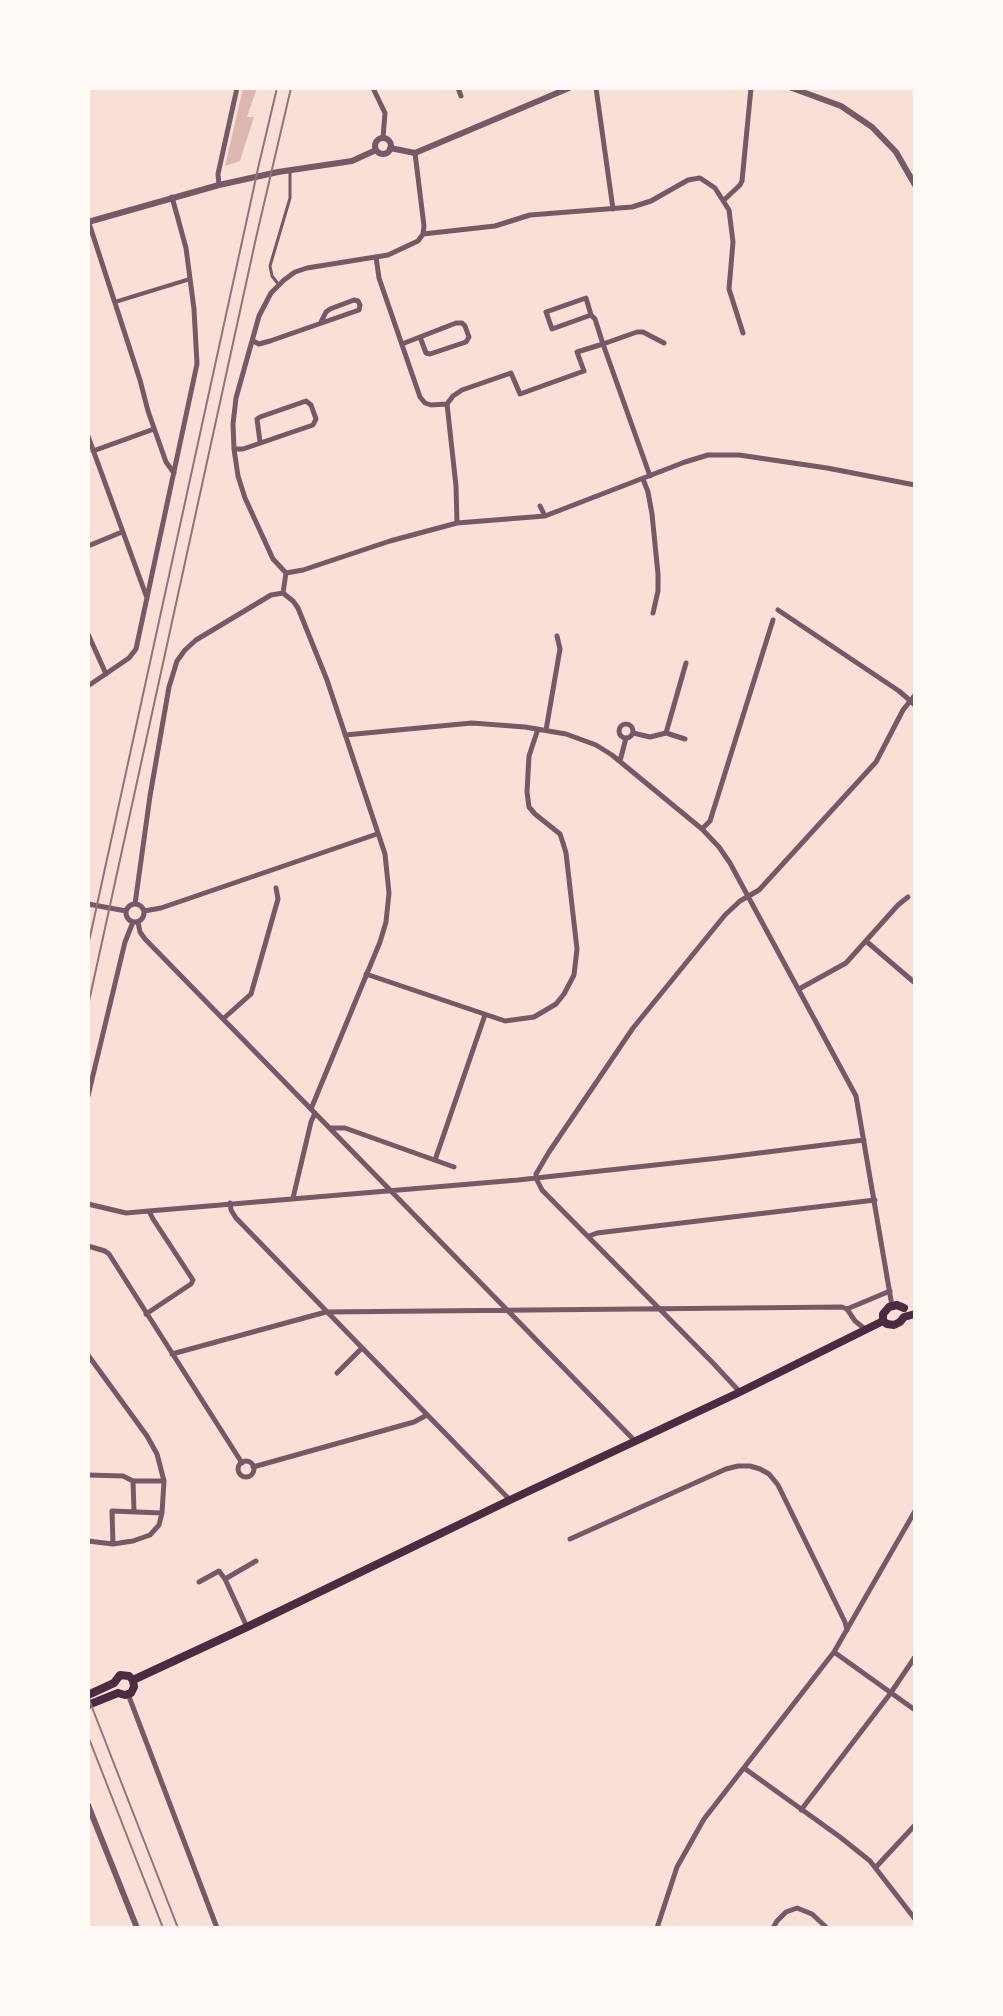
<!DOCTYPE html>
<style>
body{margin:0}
#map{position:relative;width:1003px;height:2016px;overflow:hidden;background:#f7e1d7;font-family:"Source Sans 3",sans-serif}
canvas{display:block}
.frame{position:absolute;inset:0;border:90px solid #fffaf5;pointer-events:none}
</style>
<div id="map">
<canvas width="1003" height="2016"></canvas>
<div class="frame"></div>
</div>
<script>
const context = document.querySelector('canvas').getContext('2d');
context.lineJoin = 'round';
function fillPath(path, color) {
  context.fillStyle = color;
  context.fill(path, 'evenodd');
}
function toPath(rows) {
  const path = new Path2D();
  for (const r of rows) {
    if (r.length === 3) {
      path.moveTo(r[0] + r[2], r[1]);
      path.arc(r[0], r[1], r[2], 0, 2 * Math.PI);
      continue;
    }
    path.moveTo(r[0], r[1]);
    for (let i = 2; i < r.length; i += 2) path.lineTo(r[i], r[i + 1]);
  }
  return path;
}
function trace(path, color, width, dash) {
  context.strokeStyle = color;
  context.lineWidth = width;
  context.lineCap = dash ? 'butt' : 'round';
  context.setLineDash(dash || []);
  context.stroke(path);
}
const water = toPath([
 [243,88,257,88,247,117,254,117,240,161,225,166]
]);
const service = toPath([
 [279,285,272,276,270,266,290,198,290,171]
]);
const pedestrian = toPath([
 [115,302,190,279]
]);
const minor = toPath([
 [373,88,385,113,383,138],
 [458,88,461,96],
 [596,88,613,209],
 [219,185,218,174,237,88],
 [724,200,740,185,742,181,751,88],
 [88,220,140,380,148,411,166,462,174,473],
 [423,234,495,226,530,215,632,207,651,201,688,180,700,178,715,188,729,210,733,242,729,289,743,333],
 [376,257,379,278,420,397,425,403,431,405,447,404,456,486,457,523],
 [591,315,552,329,546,312,586,298,591,315,595,319,603,344,637,332,643,332,664,343],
 [253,341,259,344,270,341,359,310,360,305,358,301,354,300,330,309,326,312,321,322],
 [402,344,456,323,462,323,465,326,469,337,466,342,430,354,426,353,420,337],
 [447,404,453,396,462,390,511,373,520,394,584,371,577,352,603,344,650,476],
 [88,436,147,598],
 [234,449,243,449,313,425,316,419,311,405,306,401,260,417,257,419,260,442],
 [93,451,154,429],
 [643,479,648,492,652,514,658,574,658,591,653,613],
 [540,506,545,516],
 [88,546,122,532],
 [286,573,303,570,390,541,457,523,545,516,685,462,708,455,739,455,827,468,915,485],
 [286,573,273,559,245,498,238,476,234,449,233,424,236,398,259,316,271,293,284,280,295,272,307,268,388,255,418,241,423,234,424,226,415,153],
 [283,593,293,601,298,608,327,680,385,854,389,893,386,922,380,942,311,1109],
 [283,593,286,573],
 [778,610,899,691,915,705],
 [88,634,106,674],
 [88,686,129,658,136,649,197,364,194,309,186,248,172,197],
 [626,731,7],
 [546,730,560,649,557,636],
 [633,733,650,737,666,733,686,663],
 [666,733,685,739],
 [345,735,472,723,525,727,566,734,596,745,612,755,702,829,719,847,730,863,856,1096,892,1306],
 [620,761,626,738],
 [702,829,710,821,773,620],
 [135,913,9],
 [88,904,126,911],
 [135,904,150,796,169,687,177,661,185,650,196,640,271,595,283,593],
 [144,911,161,908,377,834],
 [138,922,140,932,145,939,634,1440],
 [866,941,915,983],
 [366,974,505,1021,534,1017,556,1004,564,994,574,975,577,949,566,853,563,843,560,834,535,814,529,807,527,792,529,756,538,729],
 [799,989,846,963,898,905,908,897],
 [223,1019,251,994,278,899,276,888],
 [88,1096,125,942,133,922],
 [330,1128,345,1128,454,1167],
 [435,1160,485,1015],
 [536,1178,536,1174,549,1152,633,1028,725,915,740,901,759,890,876,762,903,710,915,695],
 [536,1178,542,1190,712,1362,739,1391],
 [293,1198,311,1122,315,1113],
 [230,1203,231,1210,236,1218,510,1500],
 [88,1204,126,1213,149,1211,518,1180,719,1158,864,1140],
 [589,1236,597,1233,875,1200],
 [88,1246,105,1251,109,1254,242,1463],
 [847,1309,855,1321,865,1329],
 [146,1314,191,1284,193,1280,153,1219,149,1211],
 [172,1354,326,1312,842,1307,847,1309,890,1291],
 [88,1355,147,1436,157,1454,164,1481,162,1513,159,1525,150,1535,133,1541,113,1544,88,1541],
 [337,1373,362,1348],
 [246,1469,8],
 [253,1467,414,1422,427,1415],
 [88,1475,123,1476,133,1481,164,1481],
 [133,1481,134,1511],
 [570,1539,726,1469,738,1466,750,1466,760,1469,769,1474,778,1485,845,1622,847,1630],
 [113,1544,112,1511,162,1513],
 [225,1579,256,1561],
 [199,1582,219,1571,225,1579,247,1627],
 [834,1652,915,1710],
 [128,1694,217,1928],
 [744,1768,840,1837,870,1861,915,1919],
 [801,1810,890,1694,915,1657],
 [876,1867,915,1825],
 [657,1928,677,1867,704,1819,834,1652,915,1511],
 [773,1928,777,1921,786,1912,797,1908,812,1914,827,1928]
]);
const tertiary = toPath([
 [792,88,841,106,872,127,896,152,915,185],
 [383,146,8],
 [390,148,415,153,569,88],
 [88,222,219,185,278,172,352,161,376,150],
 [88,1805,137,1928]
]);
const primary = toPath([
 [883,1321,887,1324,894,1325,900,1322,904,1317,915,1314],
 [883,1321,883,1314,889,1307,897,1305,904,1308],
 [133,1680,247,1627,510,1500,740,1392,883,1321],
 [118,1693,125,1695,131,1693,134,1687,133,1680],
 [88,1695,114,1683,120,1675,129,1676,133,1680],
 [88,1705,118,1693]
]);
const tram = toPath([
 [88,1006,256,238,291,88],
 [88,1697,178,1928]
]);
const rail = toPath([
 [88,946,259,164,277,88],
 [88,1736,163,1928]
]);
fillPath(water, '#dcb8b0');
trace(service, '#755966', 3);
trace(pedestrian, '#755966', 4);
trace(minor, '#755966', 5);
trace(tertiary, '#755966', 6);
trace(primary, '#4a2c40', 8);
trace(tram, '#8f747c', 2);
trace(rail, '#8f747c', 2);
</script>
